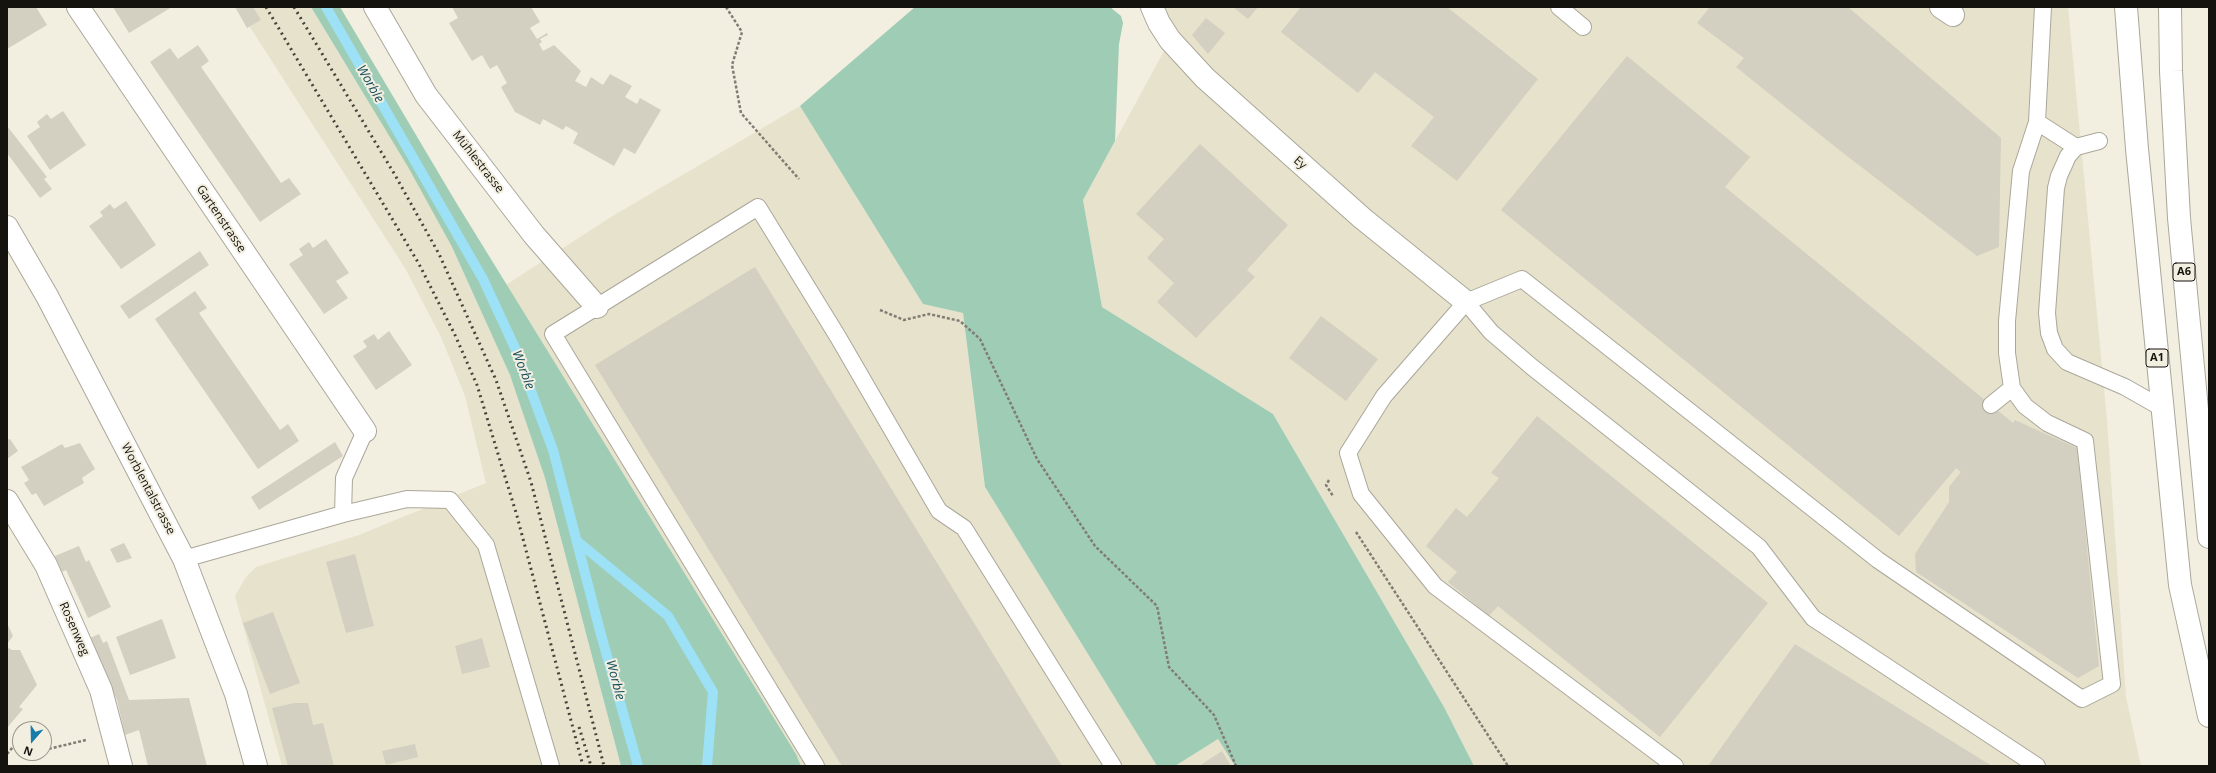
<!DOCTYPE html>
<meta charset="utf-8">
<style>
body{margin:0}
#map{position:relative;width:2216px;height:773px;overflow:hidden;background:#f2eee0;font-family:"Open Sans",sans-serif}
canvas{display:block}
.frame{position:absolute;inset:0;border:8px solid #14130e;pointer-events:none}
.north{position:absolute;left:12px;top:721px;width:40px;height:40px;box-sizing:border-box;background:#f2eee0;border:1px solid #99968c;border-radius:50%;rotate:200deg;font-size:11px;font-weight:700;line-height:16px;text-align:center;color:#14130e}
.north::after{content:'';display:block;margin:auto;width:14px;height:18px;background:#177ca7;clip-path:polygon(50% 0,100% 100%,50% 72%,0 100%)}
</style>
<div id="map">
<canvas width="2216" height="773"></canvas>
<div class="frame"></div>
<div class="north">N</div>
</div>
<script>
const context = document.querySelector('canvas').getContext('2d');
context.lineJoin = 'round';
function fillPath(path, color) {
  context.fillStyle = color;
  context.fill(path, 'evenodd');
}
function toPath(rows) {
  const path = new Path2D();
  for (const r of rows) {
    path.moveTo(r[0], r[1]);
    for (let i = 2; i < r.length; i += 2) path.lineTo(r[i], r[i + 1]);
  }
  return path;
}
function trace(path, color, width, dash) {
  context.strokeStyle = color;
  context.lineWidth = width;
  context.lineCap = dash ? 'butt' : 'round';
  context.setLineDash(dash || []);
  context.stroke(path);
}
function write(font, color, halo, rows, align = 'center') {
  context.font = font + ' "Open Sans",sans-serif';
  context.lineWidth = 4;
  context.setLineDash([]);
  context.textBaseline = 'middle';
  context.strokeStyle = halo;
  context.fillStyle = color;
  for (const [text, x, y, turn = 0] of rows) {
    context.save();
    context.translate(x, y);
    context.rotate((+turn || 0) * Math.PI / 180);
    context.textAlign = isNaN(turn) ? turn : align;
    if (halo) context.strokeText(text, 0, 0);
    context.fillText(text, 0, 0);
    context.restore();
  }
}
const built = toPath([
 [237,7,311,7,408,167,452,247,510,375,527,421,545,478,621,766,282,766,235,596,246,577,256,567,359,535,486,483,465,396,441,337,405,268],
 [1152,7,2068,7,2107,420,2126,697,2141,766,1474,766,1444,707,1273,414,1102,307,1083,200,1170,40],
 [800,106,923,304,963,313,985,487,1157,766,801,766,796,754,506,285,611,217],
 [1218,739,1235,766,1175,766]
]);
const green = toPath([
 [311,7,340,7,457,204,796,754,801,766,621,766,545,478,510,375,452,247,408,167],
 [915,7,1110,7,1121,16,1123,23,1119,44,1115,141,1083,200,1102,307,1273,414,1444,707,1474,766,1235,766,1218,739,1175,766,1157,766,985,487,963,313,923,304,800,106]
]);
const stream = toPath([
 [326,7,483,279,515,348,553,450,600,631,638,766],
 [577,541,668,616,713,692,707,766]
]);
const building = toPath([
 [7,7,36,7,47,25,7,49],
 [113,7,172,7,129,33],
 [235,7,253,7,261,20,247,28],
 [452,7,531,7,540,22,530,28,537,39,547,33,548,35,540,39,542,42,539,44,543,51,554,45,581,71,575,81,586,87,591,77,603,85,610,74,632,86,625,97,637,104,640,98,661,110,635,154,624,148,614,166,573,143,578,133,566,126,563,130,543,119,540,125,515,112,501,87,507,83,497,65,490,69,482,55,472,61,449,23,458,18],
 [1233,7,1258,7,1248,19],
 [1301,7,1447,7,1538,79,1457,181,1411,146,1434,117,1375,72,1358,93,1281,32],
 [1710,7,1848,7,2001,138,1999,247,1977,256,1838,149,1736,67,1744,58,1697,23],
 [1206,18,1225,33,1208,54,1192,35],
 [198,45,209,61,201,67,213,84,281,183,289,178,301,194,260,222,150,62,170,48,178,59],
 [1627,56,1750,157,1725,187,2013,423,2015,420,2077,448,2099,666,2078,678,1916,572,1915,554,1949,502,1949,487,1961,472,1956,468,1899,536,1501,210],
 [63,111,86,145,50,170,27,136,40,127,37,122,47,114,51,119],
 [7,126,47,177,44,179,52,189,40,198,7,153],
 [1200,144,1288,225,1247,270,1255,277,1196,338,1157,302,1174,283,1147,258,1164,239,1136,214],
 [126,201,156,245,121,269,89,226,103,216,100,212,110,204,114,209],
 [326,239,349,273,336,281,348,298,324,314,289,264,303,255,299,249,309,242,313,248],
 [200,251,209,265,129,319,120,306],
 [755,267,1062,766,842,766,595,365],
 [195,291,207,308,199,313,280,430,288,424,299,441,258,469,155,319],
 [1321,316,1378,359,1346,401,1289,358],
 [389,331,412,365,376,390,353,356,367,347,363,341,374,334,378,340],
 [1537,416,1768,603,1660,737,1498,606,1489,616,1448,582,1457,572,1426,546,1456,508,1467,517,1499,478,1491,473],
 [10,439,18,451,7,459,7,440],
 [335,442,343,456,259,510,251,497],
 [80,443,95,469,82,478,84,483,44,506,36,493,32,495,24,483,29,480,21,467,62,444,65,448],
 [124,543,132,558,117,563,110,549],
 [79,546,86,562,89,560,111,607,88,618,66,570,62,572,55,556],
 [355,554,374,626,346,633,326,562],
 [273,612,300,683,270,694,243,623],
 [162,619,176,658,130,675,116,637],
 [7,623,13,636,7,644],
 [99,634,103,643,107,641,129,700,189,698,207,766,148,766,139,730,125,735,117,700,90,638],
 [482,638,490,667,462,674,455,646],
 [1795,644,1992,766,1708,766],
 [7,647,12,650,20,650,37,685,19,707,23,709,7,728],
 [294,703,308,703,313,725,323,723,334,766,288,766,272,708],
 [415,744,418,757,386,765,382,751],
 [1222,751,1231,766,1199,766]
]);
const path = toPath([
 [726,7,742,32,732,65,741,113,799,179],
 [880,310,904,320,929,314,960,321,980,339,1037,459,1095,546,1157,606,1169,667,1214,715,1236,766],
 [1329,480,1326,485,1333,496],
 [1356,532,1508,766],
 [44,750,86,740],
 [7,754,13,747,20,745]
]);
const lane = toPath([
 [1559,7,1583,27],
 [2037,122,2076,147],
 [2099,141,2076,147,2068,156,2059,176,2056,188,2047,313,2049,333,2055,349,2067,362,2125,387,2162,408],
 [1466,302,1491,332,1532,367,1759,547,1813,618,2037,766],
 [1991,405,2012,388],
 [343,514,344,478,365,431],
 [184,559,343,514,407,499,450,500,486,545,551,766],
 [816,766,553,334,758,207,838,337,939,511,964,528,1113,766],
 [1675,766,1435,586,1361,494,1348,453,1384,396,1466,302,1522,279,1878,560,2082,699,2112,684,2085,441,2047,423,2025,406,2012,388,2007,353,2007,321,2021,171,2037,122,2043,7]
]);
const street = toPath([
 [78,7,365,431],
 [375,7,426,95,534,235,597,307],
 [1152,7,1159,23,1170,40,1205,78,1362,218,1466,302],
 [1941,7,1953,15],
 [7,501,46,565,101,690,121,766]
]);
const secondary = toPath([
 [7,227,47,296,184,559,236,694,256,766]
]);
const highway = toPath([
 [2126,7,2137,149,2180,585,2209,716],
 [2170,7,2171,71,2179,218,2209,537]
]);
const rail = toPath([
 [266,7,419,264,455,335,477,385,517,516,583,766],
 [294,7,395,175,439,254,496,380,531,482,604,766],
 [579,727,591,766]
]);
const shields = [
 [2184,272,22],
 [2157,358,22]
];
const shieldNames = [
 ["A6",2184,272],
 ["A1",2157,358]
];
const streetNames = [
 ["Mühlestrasse",478,162,52],
 ["Ey",1300,163,41],
 ["Gartenstrasse",221,219,56],
 ["Worblentalstrasse",148,489,62],
 ["Rosenweg",74,629,66]
];
const waterNames = [
 ["Worble",370,84,60],
 ["Worble",523,370,69],
 ["Worble",615,680,75]
];
fillPath(built, '#e7e2cc');
fillPath(green, '#9fccb5');
trace(stream, '#9ce1f6', 10);
fillPath(building, '#d3d0c2');
trace(lane, '#aba79a', 18);
trace(street, '#aba79a', 24);
trace(secondary, '#aba79a', 24);
trace(highway, '#aba79a', 24);
trace(path, '#807d74', 2.5, [3, 2]);
trace(lane, '#fff', 16);
trace(street, '#fff', 22);
trace(secondary, '#fff', 22);
trace(highway, '#fff', 22);
trace(rail, '#45433c', 3, [2, 4]);
for (const [x, y, w] of shields) {
  const box = new Path2D();
  box.roundRect(x - w / 2, y - 9, w, 18, 3);
  context.fillStyle = '#f2eee0';
  context.fill(box);
  trace(box, '#14130e', 1);
}
write('bold 11px', '#14130e', null, shieldNames);
write('12px', '#14130e', '#f2eee0', streetNames);
write('italic 13px', '#144e5d', '#f2eee0', waterNames);
</script>
